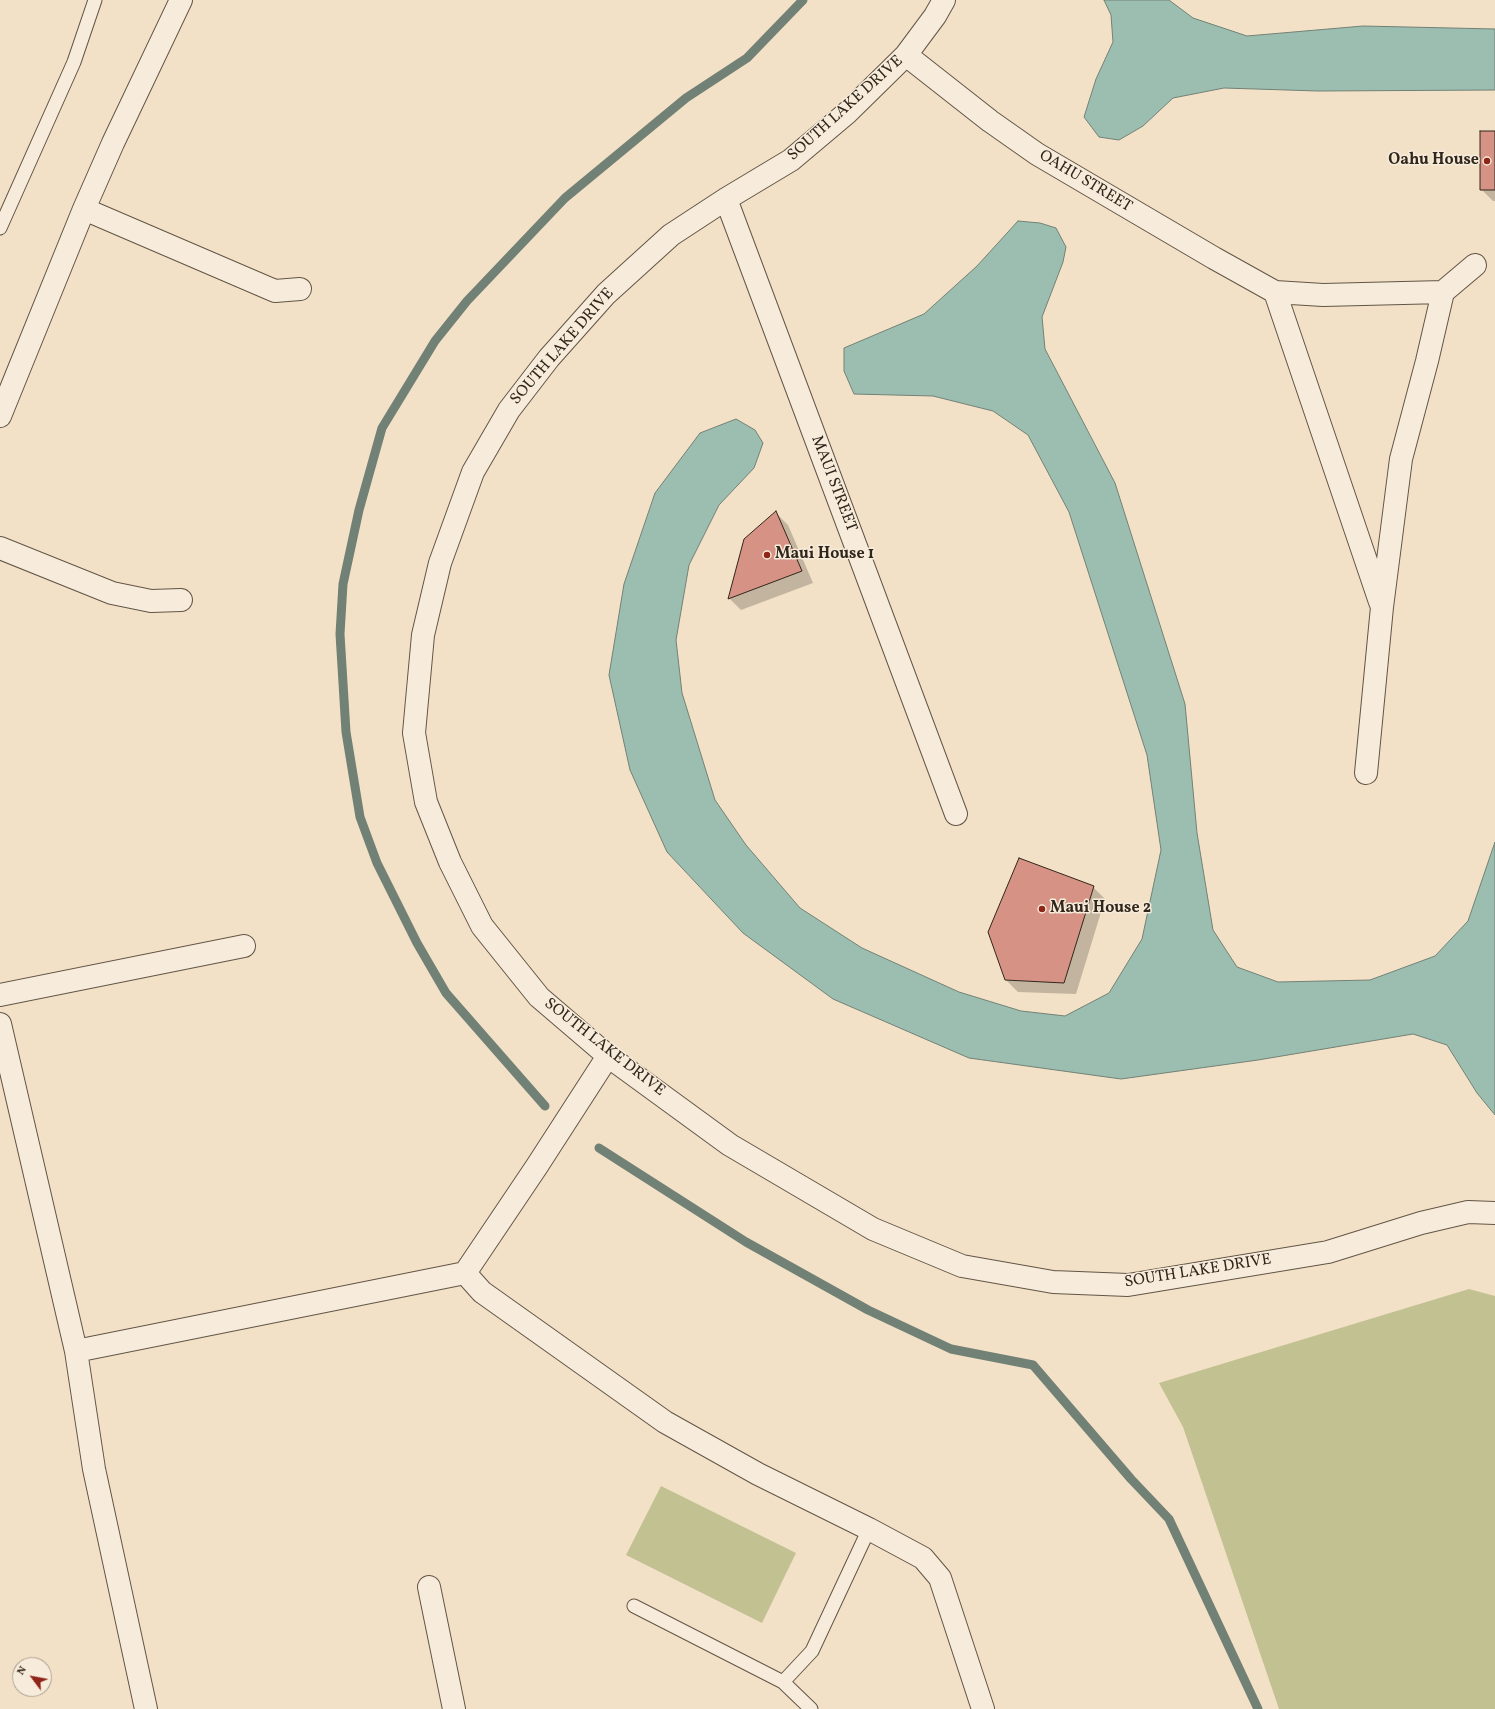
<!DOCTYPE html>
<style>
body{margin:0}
#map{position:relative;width:1495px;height:1709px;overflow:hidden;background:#f3e1c7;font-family:Vollkorn,serif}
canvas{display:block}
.north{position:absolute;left:12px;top:1657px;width:40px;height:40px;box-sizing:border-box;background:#f7ecdb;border:1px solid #a89d8e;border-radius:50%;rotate:302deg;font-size:11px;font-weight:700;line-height:16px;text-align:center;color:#31261b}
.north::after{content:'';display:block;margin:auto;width:14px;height:18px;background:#8f2418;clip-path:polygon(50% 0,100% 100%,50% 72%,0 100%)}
</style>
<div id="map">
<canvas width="1495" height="1709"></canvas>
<div class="north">N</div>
</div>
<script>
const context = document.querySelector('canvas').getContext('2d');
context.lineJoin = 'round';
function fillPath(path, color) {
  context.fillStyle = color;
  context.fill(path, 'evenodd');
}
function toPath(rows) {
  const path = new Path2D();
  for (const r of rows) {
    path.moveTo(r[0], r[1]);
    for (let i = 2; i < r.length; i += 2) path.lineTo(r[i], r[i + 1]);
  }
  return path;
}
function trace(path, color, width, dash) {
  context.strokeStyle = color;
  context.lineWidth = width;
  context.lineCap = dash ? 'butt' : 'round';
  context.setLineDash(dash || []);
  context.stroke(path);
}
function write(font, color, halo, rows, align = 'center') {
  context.font = font + ' Vollkorn,serif';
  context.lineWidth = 3;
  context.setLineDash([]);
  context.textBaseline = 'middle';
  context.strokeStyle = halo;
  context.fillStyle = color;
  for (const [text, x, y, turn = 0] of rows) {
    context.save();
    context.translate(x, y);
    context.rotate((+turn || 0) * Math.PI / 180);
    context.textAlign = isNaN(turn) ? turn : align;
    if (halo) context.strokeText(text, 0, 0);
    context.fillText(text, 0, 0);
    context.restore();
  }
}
const green = toPath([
 [1469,1289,1495,1296,1495,1709,1279,1709,1183,1427,1159,1383],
 [661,1486,796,1553,762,1623,626,1555]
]);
const water = toPath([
 [1104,0,1169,0,1193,18,1247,36,1363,26,1495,29,1495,90,1318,91,1224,88,1173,98,1143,126,1119,140,1099,137,1084,117,1096,79,1113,42,1111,15,1104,0],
 [1018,221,1040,223,1056,228,1066,247,1063,262,1042,317,1045,349,1115,483,1185,704,1197,833,1213,930,1237,967,1278,982,1370,980,1435,956,1468,921,1495,842,1495,1115,1477,1093,1447,1045,1413,1034,1258,1060,1121,1079,969,1058,833,999,743,933,667,852,630,770,609,675,624,584,655,493,700,433,736,419,755,430,763,443,754,468,719,505,689,565,676,640,682,693,715,800,746,845,800,908,862,948,959,992,1021,1011,1065,1016,1109,993,1142,939,1161,850,1147,755,1069,512,1028,435,993,411,933,396,854,394,844,371,844,348,924,314,977,266,1018,221]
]);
const shadow = toPath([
 [1495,132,1495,201,1493,201,1481,189],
 [776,513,788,525,813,583,741,610,729,598,745,540],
 [1093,887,1105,899,1076,994,1018,992,1006,980]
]);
const stream = toPath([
 [545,1106,446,993,417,943,377,863,360,817,346,732,340,634,343,584,359,510,382,428,435,341,467,301,565,198,686,98,747,58,803,0],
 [599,1148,746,1242,868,1310,951,1349,1033,1365,1131,1479,1169,1519,1258,1709]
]);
const building = toPath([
 [1480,131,1495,131,1495,190,1480,190,1480,131],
 [776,511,802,571,728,599,744,539,776,511],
 [1019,858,1094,886,1064,983,1005,980,988,932,1019,858]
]);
const lane = toPath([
 [0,228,74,62,95,0],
 [634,1606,783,1682,812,1651,869,1529],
 [783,1682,811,1709]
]);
const street = toPath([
 [944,0,935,16,906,55,848,112,791,160,726,199,671,235,606,294,549,358,509,410,473,472,440,563,423,635,414,733,426,802,450,862,482,926,539,997,608,1056,730,1145,873,1229,962,1266,1053,1282,1128,1285,1328,1252,1421,1223,1468,1212,1495,1213],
 [906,55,990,121,1037,154,1214,258,1275,292,1323,295,1443,292],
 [726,199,956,814],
 [84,209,275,291,300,289],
 [1275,292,1380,602],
 [0,416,84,209,113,143,181,0],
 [0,548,112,593,151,601,181,600],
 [1366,773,1382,607,1401,459,1427,361,1443,292,1475,265],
 [0,995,244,946],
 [0,1024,76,1351,94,1469,146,1709],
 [465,1273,482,1292,665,1422,758,1474,869,1529,923,1558,940,1578,983,1709],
 [76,1351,465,1273,537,1166,608,1056],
 [429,1587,454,1709]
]);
const markers = [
 [1487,161,4,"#8f2418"],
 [767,555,4,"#8f2418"],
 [1042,909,4,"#8f2418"]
];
const streetNames = [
 ["SOUTH LAKE DRIVE",846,109,-42],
 ["OAHU STREET",1085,182,31],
 ["SOUTH LAKE DRIVE",563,347,-49],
 ["MAUI STREET",833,484,69],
 ["SOUTH LAKE DRIVE",604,1048,38],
 ["SOUTH LAKE DRIVE",1198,1272,-9]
];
const poiNames = [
 ["Oahu House",1479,161,"right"],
 ["Maui House 1",775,555],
 ["Maui House 2",1050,909]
];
fillPath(green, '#c2c191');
fillPath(water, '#9cbeb1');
trace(water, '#718175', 1);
fillPath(shadow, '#0003');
trace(stream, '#718175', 9);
fillPath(building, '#d59285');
trace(building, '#31261b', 1);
trace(lane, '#625546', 15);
trace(street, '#625546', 24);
trace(lane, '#f7ecdb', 13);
trace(street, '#f7ecdb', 22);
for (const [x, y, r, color] of markers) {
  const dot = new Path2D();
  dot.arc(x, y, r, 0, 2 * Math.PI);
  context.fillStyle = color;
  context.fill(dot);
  trace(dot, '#f7ecdb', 1.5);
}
write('16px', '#31261b', '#f7ecdb', streetNames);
write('bold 16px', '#31261b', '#f7ecdb', poiNames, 'left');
</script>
